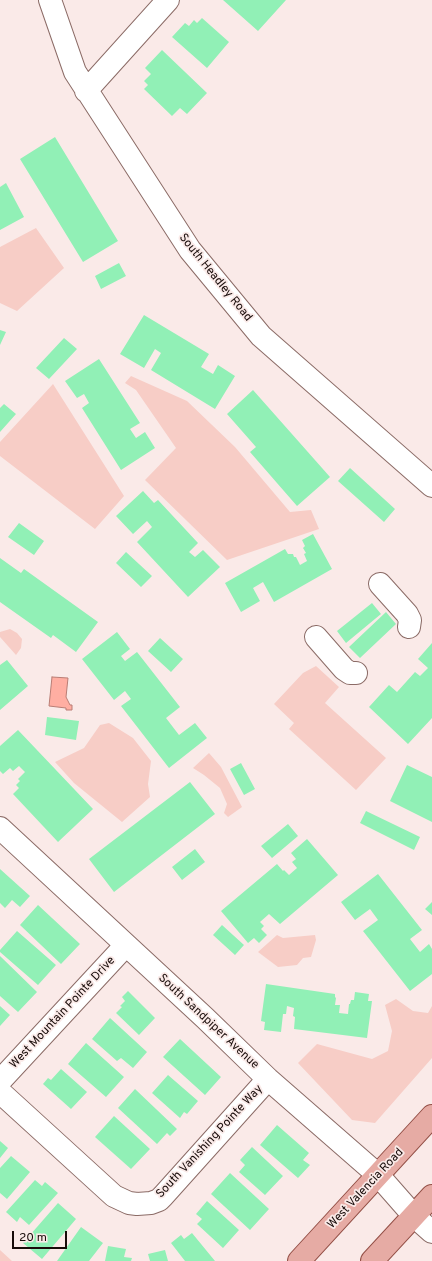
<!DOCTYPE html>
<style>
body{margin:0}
#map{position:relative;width:432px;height:1261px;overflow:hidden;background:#faeae8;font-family:Overpass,sans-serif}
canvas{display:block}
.scale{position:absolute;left:12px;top:1231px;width:55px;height:18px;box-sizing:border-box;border:2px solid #170b09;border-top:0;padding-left:5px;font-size:12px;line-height:14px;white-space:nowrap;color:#170b09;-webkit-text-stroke:3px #faeae8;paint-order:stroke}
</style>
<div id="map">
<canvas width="432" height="1261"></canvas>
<div class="scale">20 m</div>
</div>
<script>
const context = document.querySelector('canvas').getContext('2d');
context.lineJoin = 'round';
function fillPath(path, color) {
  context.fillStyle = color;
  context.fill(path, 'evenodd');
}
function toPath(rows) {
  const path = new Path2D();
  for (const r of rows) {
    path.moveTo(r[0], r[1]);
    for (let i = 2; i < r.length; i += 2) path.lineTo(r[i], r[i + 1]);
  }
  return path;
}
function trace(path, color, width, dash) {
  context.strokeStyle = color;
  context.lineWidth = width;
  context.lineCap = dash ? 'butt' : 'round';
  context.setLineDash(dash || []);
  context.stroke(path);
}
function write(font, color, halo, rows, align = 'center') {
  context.font = font + ' Overpass,sans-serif';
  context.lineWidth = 3.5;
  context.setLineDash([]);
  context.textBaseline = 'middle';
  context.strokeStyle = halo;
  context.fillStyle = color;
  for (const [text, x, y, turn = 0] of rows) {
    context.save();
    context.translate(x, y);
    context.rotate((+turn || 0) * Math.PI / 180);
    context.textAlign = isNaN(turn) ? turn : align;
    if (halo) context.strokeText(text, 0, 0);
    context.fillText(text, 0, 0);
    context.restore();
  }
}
const green = toPath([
 [36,228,64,268,17,311,0,303,0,247],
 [131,376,187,401,235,447,290,512,311,510,319,529,227,560,145,480,176,448,136,390,125,383],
 [53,384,124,496,95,529,0,456,0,442],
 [10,629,17,633,22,639,21,648,16,655,0,637,0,632],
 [316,666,339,687,325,703,386,758,356,790,289,729,294,723,274,704,303,673],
 [109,723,133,738,151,761,148,784,150,797,122,822,74,783,55,762,84,748,100,725],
 [209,753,221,767,242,807,228,817,224,813,227,804,220,788,204,775,193,768],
 [277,935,283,938,315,935,316,940,311,957,303,958,297,965,278,967,258,952],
 [396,999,413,1011,428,1013,432,1006,432,1058,375,1123,352,1120,298,1063,317,1044,372,1059,388,1051,392,1031,385,1005],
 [0,1250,12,1261,0,1261]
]);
const water = toPath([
 [52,677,68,678,66,697,70,705,72,705,72,710,66,710,66,708,49,706,52,677]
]);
const building = toPath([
 [223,0,286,0,258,31],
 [202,18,229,42,207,68,172,37,185,23,189,26,194,20,197,23],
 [162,50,207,93,187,114,180,108,172,116,144,89,148,85,144,81,151,74,145,68],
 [55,137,118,241,83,262,20,159],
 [6,183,24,217,0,230,0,187],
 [119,263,126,276,101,289,95,276],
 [144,315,209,354,201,367,213,374,218,365,235,376,215,409,151,370,161,353,155,349,144,368,120,354],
 [0,330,6,332,0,345],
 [64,338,77,349,49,379,36,368],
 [99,359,140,423,130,429,136,438,145,432,155,448,121,470,82,408,89,403,84,394,77,398,65,381],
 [253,390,330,477,297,506,250,452,256,447,227,414],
 [4,404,16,414,0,432,0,408],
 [350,468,395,509,384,522,338,481],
 [143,491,154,503,158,500,198,543,189,552,195,557,203,550,220,567,188,597,137,542,152,527,147,521,133,534,116,516],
 [19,523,44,541,34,555,8,537],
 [313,534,332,569,274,602,263,582,253,588,260,601,241,612,225,583,285,549,288,554,293,554,294,557,296,557,300,565,307,561,304,554,306,553,303,548,305,546,302,540],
 [126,552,152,576,141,587,116,563],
 [0,558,21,573,24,569,98,622,76,652,53,635,51,638,0,602],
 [372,603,381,614,346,643,337,631],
 [386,612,396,624,360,658,349,647],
 [117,632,130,649,121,656,125,661,137,652,180,707,166,718,179,735,195,723,207,738,169,768,121,706,131,699,125,691,114,700,82,659],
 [160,638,183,659,171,672,148,651],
 [432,643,432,718,408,744,369,707,389,685,397,692,415,672,420,676,428,668,418,659],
 [7,660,28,686,0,710,0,665],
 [47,717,79,721,76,740,45,735],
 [18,730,93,809,58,842,13,794,19,788,16,785,20,781,18,779,25,772,19,766,13,771,10,768,3,774,0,771,0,746],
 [241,763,255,789,244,795,230,769],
 [407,765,432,777,432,822,390,801],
 [190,782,215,814,114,892,89,859],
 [366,811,420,837,414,850,360,823],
 [288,824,298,836,272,858,261,846],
 [307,839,338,875,280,924,269,914,260,922,264,926,261,929,267,935,259,943,254,938,248,943,221,911,277,864,283,871,284,870,289,875,297,868,292,862,296,859,291,853],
 [195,849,205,862,182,880,172,867],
 [0,869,30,896,20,907,12,900,5,908,0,903],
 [378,874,422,930,410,939,420,952,429,944,432,949,432,974,410,991,363,931,378,920,370,909,355,920,341,902],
 [432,902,432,915,425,909],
 [38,905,80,944,61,964,20,925],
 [222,925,244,945,235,955,213,935],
 [17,931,56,965,38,985,0,952,0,950],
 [0,956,37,992,18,1012,0,996],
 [266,984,335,994,335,997,336,998,335,1005,340,1005,339,1013,348,1014,349,1004,350,1004,351,1000,354,1000,355,992,369,994,368,1001,372,1001,367,1038,294,1029,295,1017,293,1016,294,1008,287,1006,286,1014,283,1014,281,1032,264,1030,265,1022,261,1021],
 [128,991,155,1018,139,1035,116,1013,122,1007,120,1006,125,1001,122,997],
 [0,1006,10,1015,0,1026],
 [110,1018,147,1052,133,1068,121,1058,117,1061,92,1039],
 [180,1039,221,1077,205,1095,163,1057],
 [86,1043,124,1077,106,1097,68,1064],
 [61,1069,87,1092,71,1109,43,1084,48,1078,51,1080],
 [168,1075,198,1101,187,1114,184,1112,180,1118,152,1093],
 [135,1089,177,1129,170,1136,167,1133,157,1144,118,1108],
 [114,1116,150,1149,131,1169,95,1137],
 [277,1125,309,1153,303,1160,310,1165,298,1178,260,1145],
 [0,1141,8,1148,0,1158],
 [252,1147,283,1176,265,1195,239,1172,245,1165,240,1160],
 [11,1156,30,1172,7,1199,0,1193,0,1168],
 [230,1173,269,1209,250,1230,211,1194],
 [35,1180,42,1186,45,1182,58,1193,29,1225,20,1217,17,1222,6,1212],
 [207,1201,239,1230,223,1248,197,1224,202,1219,196,1214],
 [58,1203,76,1219,42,1259,23,1243],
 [81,1227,103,1243,89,1261,57,1261],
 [192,1233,215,1261,185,1261,171,1243,181,1235,184,1239],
 [108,1246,126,1249,124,1257,132,1258,131,1261,105,1261],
 [165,1250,168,1261,150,1261,148,1254]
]);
const minor = toPath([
 [50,0,75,72,190,250,261,336,432,486],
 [86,91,168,0],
 [380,584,407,614,410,620,409,627],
 [316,637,344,669,350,673,356,673],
 [0,828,205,1018,268,1079,378,1175,414,1216,432,1232],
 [0,1081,126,945],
 [0,1092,114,1196,129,1203,137,1204,151,1203,159,1200,163,1196,268,1079]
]);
const major = toPath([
 [299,1261,432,1116],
 [372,1261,432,1196]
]);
const streetNames = [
 ["South Headley Road",215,278,51],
 ["West Mountain Pointe Drive",63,1013,-47],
 ["South Sandpiper Avenue",208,1022,43],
 ["South Vanishing Pointe Way",210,1142,-47],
 ["West Valencia Road",366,1189,-47]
];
fillPath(green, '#f7cdc6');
fillPath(water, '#ffaea2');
trace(water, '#b97d74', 1);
fillPath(building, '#91f0b6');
trace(minor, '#8b6b66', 24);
trace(major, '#934f46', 24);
trace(minor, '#fff', 22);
trace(major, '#e6aba4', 22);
write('12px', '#170b09', '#faeae8', streetNames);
</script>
